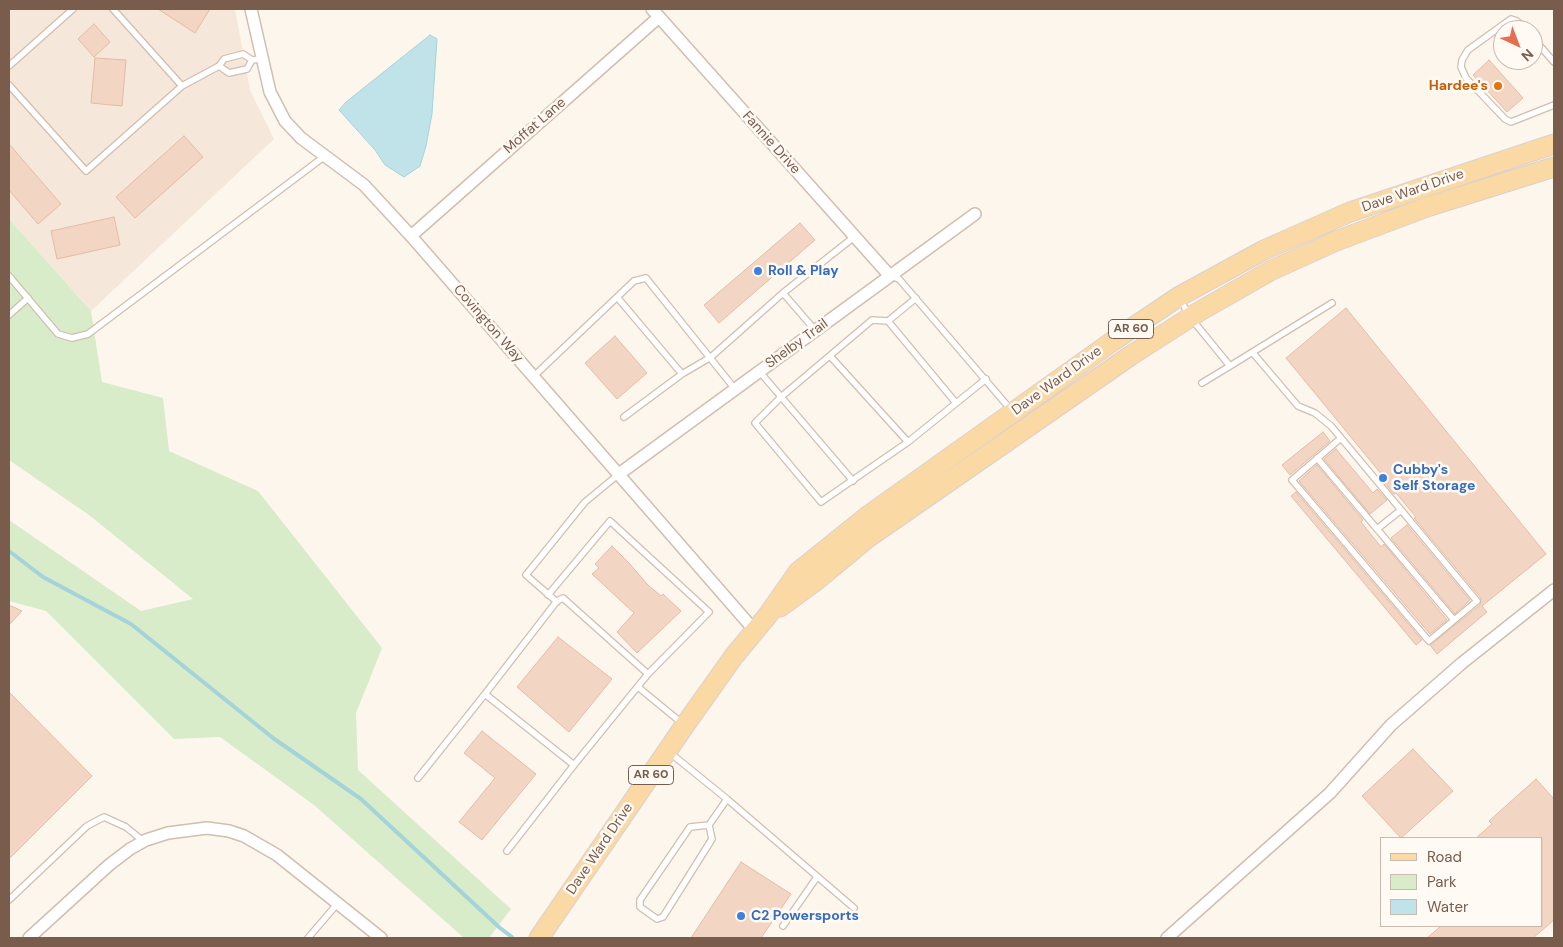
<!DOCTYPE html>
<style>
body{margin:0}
#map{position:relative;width:1563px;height:947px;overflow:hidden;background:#fdf6ec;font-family:"DM Sans",sans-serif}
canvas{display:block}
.frame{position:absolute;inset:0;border:10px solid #7a5c4d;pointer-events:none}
.legend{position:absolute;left:1380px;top:837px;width:162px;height:90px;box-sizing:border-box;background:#fffaf3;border:1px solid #cabbb1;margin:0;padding:6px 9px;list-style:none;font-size:15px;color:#7a5c4d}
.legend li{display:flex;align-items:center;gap:10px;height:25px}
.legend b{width:25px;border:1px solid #cabbb1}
.north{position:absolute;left:1493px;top:20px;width:50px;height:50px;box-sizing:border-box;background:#fffaf3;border:1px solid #cabbb1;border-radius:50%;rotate:137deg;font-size:14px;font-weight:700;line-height:20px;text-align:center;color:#7a5c4d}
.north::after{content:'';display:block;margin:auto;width:18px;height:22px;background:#e76f51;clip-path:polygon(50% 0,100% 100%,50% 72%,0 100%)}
</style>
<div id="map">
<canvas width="1563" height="947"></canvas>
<div class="frame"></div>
<ul class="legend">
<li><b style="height:6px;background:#fbd9a5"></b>Road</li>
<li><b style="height:14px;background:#d8ecc9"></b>Park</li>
<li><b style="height:14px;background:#bfe3e8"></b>Water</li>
</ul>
<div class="north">N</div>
</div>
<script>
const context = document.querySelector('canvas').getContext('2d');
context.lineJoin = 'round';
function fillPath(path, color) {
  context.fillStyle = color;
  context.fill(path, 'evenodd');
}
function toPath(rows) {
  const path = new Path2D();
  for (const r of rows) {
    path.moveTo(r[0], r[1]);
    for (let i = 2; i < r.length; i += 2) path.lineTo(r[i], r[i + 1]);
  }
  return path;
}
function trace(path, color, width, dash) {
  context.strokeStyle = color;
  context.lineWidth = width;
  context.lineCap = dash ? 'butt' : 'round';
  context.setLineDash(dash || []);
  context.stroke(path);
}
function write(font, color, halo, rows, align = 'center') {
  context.font = font + ' "DM Sans",sans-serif';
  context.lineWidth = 5;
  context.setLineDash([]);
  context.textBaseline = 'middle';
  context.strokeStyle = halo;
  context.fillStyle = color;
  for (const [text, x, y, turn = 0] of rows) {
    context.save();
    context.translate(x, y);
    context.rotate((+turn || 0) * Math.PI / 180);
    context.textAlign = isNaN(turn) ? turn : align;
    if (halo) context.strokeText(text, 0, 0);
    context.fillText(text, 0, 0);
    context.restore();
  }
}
const residential = toPath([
 [9,9,235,9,250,90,274,139,91,311,9,219]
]);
const green = toPath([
 [9,219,91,311,102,382,163,398,169,451,258,491,382,648,356,713,358,770,511,909,489,938,464,938,314,805,220,737,174,739,46,611,9,601,9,520,141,611,193,599,89,515,9,460]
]);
const water = toPath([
 [430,35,437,39,432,114,426,146,420,166,404,177,385,165,375,150,339,110,346,102,430,35]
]);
const stream = toPath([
 [9,551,43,577,131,624,273,738,361,799,500,928,512,937]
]);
const building = toPath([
 [158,9,210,9,195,33,158,9],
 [94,24,110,42,94,57,78,39,94,24],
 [95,58,126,60,122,106,91,103,95,58],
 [1489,60,1523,98,1507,112,1473,75,1489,60],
 [184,136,203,157,135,218,116,197,184,136],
 [9,144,61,204,38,224,9,190,9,144],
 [114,217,120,245,57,259,51,231,114,217],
 [800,223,815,240,719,323,704,305,800,223],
 [1346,308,1546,554,1482,606,1487,612,1437,654,1430,645,1480,605,1481,598,1414,518,1416,517,1396,493,1394,494,1385,483,1387,481,1286,358,1346,308],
 [615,336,647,373,617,399,585,363,615,336],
 [1323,432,1330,441,1290,475,1282,465,1323,432],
 [1336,449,1373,493,1377,489,1387,500,1370,514,1324,459,1336,449],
 [1317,465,1363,520,1361,522,1381,547,1384,544,1447,620,1430,634,1299,481,1317,465],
 [1296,492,1422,640,1416,645,1291,496,1296,492],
 [1407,525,1470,600,1455,614,1391,538,1407,525],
 [612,546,629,563,648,585,661,596,663,594,681,611,637,653,617,632,634,613,592,574,599,568,595,564,612,546],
 [9,605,22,611,9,625,9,605],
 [558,637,612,679,569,732,517,687,558,637],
 [9,692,92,776,9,859,9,692],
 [482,731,536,774,482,840,459,822,495,778,464,753,482,731],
 [1413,749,1453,791,1401,838,1362,796,1413,749],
 [1536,779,1554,799,1554,920,1533,938,1427,938,1441,926,1542,926,1542,838,1476,838,1492,824,1489,821,1536,779],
 [741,862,791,894,761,938,691,938,741,862]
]);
const lane = toPath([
 [113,9,182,86],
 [1526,30,1517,21,1511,19,1468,50,1462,60,1461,67,1466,78,1505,119,1511,122,1554,105],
 [1533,38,1554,62],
 [9,66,73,9],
 [219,66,229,73,247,69,252,60],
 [9,85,86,171,182,86,219,66,224,59,243,54,252,60,261,59],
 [9,276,58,334,72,338,88,334,325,156],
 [890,276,899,279,1012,411],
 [783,293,815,330],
 [617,297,682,374],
 [916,298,888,321,872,320,781,397,755,423,821,502,908,442,986,379],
 [1180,299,1190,317,1230,366,1332,303],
 [9,315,28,298],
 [888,321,956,403],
 [1253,353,1298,406,1315,413,1331,426,1477,601,1429,641,1292,480,1341,438],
 [830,356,908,442],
 [759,371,853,481],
 [533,377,634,281,646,278,735,389],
 [1202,383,1230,366],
 [624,417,682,374,711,357,783,293,854,237],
 [1317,458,1454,620],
 [1377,529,1401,510],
 [548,595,610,521,709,612,648,674,574,765,485,694,557,601,563,598,648,674],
 [557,602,526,575,585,502,619,474],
 [638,687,683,724],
 [669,752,727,799,854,908],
 [418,778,485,694],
 [709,825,690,827,640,900,640,907,657,919,663,917,712,839,709,825,727,799],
 [507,851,574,765],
 [9,900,87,826,104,817,126,827,143,841],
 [783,926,817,877],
 [308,938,338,903]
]);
const street = toPath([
 [251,9,270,92,285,121,301,138,364,185,411,236,755,631],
 [652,9,890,276],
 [411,236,659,17],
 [619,474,975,214],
 [29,938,109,865,130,849,146,840,168,833,207,828,229,831,244,836,277,855,381,938],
 [1167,938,1330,793,1391,725,1462,663,1554,590]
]);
const primary = toPath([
 [780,607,817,580,869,537,1130,356,1200,311,1272,270,1336,241,1427,207,1554,167],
 [539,938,685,725,734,656,768,615,798,572,869,515,1113,341,1178,297,1264,250,1350,212,1554,144]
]);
const markers = [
 [1498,86,5,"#e8710a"],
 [758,271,5,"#3f7fe0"],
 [1383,478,5,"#3f7fe0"],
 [741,916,5,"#3f7fe0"]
];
const shields = [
 [1131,329,45],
 [651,775,45]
];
const shieldNames = [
 ["AR 60",1131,329],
 ["AR 60",651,775]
];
const foodNames = [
 ["Hardee's",1488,86]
];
const streetNames = [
 ["Moffat Lane",535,126,-41],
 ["Fannie Drive",771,143,48],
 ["Dave Ward Drive",1413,191,-19],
 ["Covington Way",488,324,49],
 ["Shelby Trail",797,344,-36],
 ["Dave Ward Drive",1057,381,-36],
 ["Dave Ward Drive",600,849,-56]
];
const shopNames = [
 ["Roll & Play",768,271],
 ["Cubby's",1393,470],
 ["Self Storage",1393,486],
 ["C2 Powersports",751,916]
];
fillPath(residential, '#f5e8da');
fillPath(green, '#d8ecc9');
fillPath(water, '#bfe3e8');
trace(water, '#a5d3da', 1);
trace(stream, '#a5d3da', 4);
fillPath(building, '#f3d5c3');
trace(building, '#e6bba3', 1);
trace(lane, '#d1beb0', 8);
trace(street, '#d1beb0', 14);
trace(primary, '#dad1cd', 21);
trace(lane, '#fff', 5.5);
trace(street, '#fff', 11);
trace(primary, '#fbd9a5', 19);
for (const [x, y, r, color] of markers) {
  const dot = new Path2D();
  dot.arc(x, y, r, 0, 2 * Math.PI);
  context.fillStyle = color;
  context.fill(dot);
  trace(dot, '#fffaf3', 2);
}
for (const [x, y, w] of shields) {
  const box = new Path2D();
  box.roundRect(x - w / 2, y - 9.5, w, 19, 4);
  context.fillStyle = '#fffaf3';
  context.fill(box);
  trace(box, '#7a5c4d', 1);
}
write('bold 12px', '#7a5c4d', null, shieldNames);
write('bold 14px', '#c56008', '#fffaf3', foodNames, 'right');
write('14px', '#7a5c4d', '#fffaf3', streetNames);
write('bold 14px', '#366cbe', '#fffaf3', shopNames, 'left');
</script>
